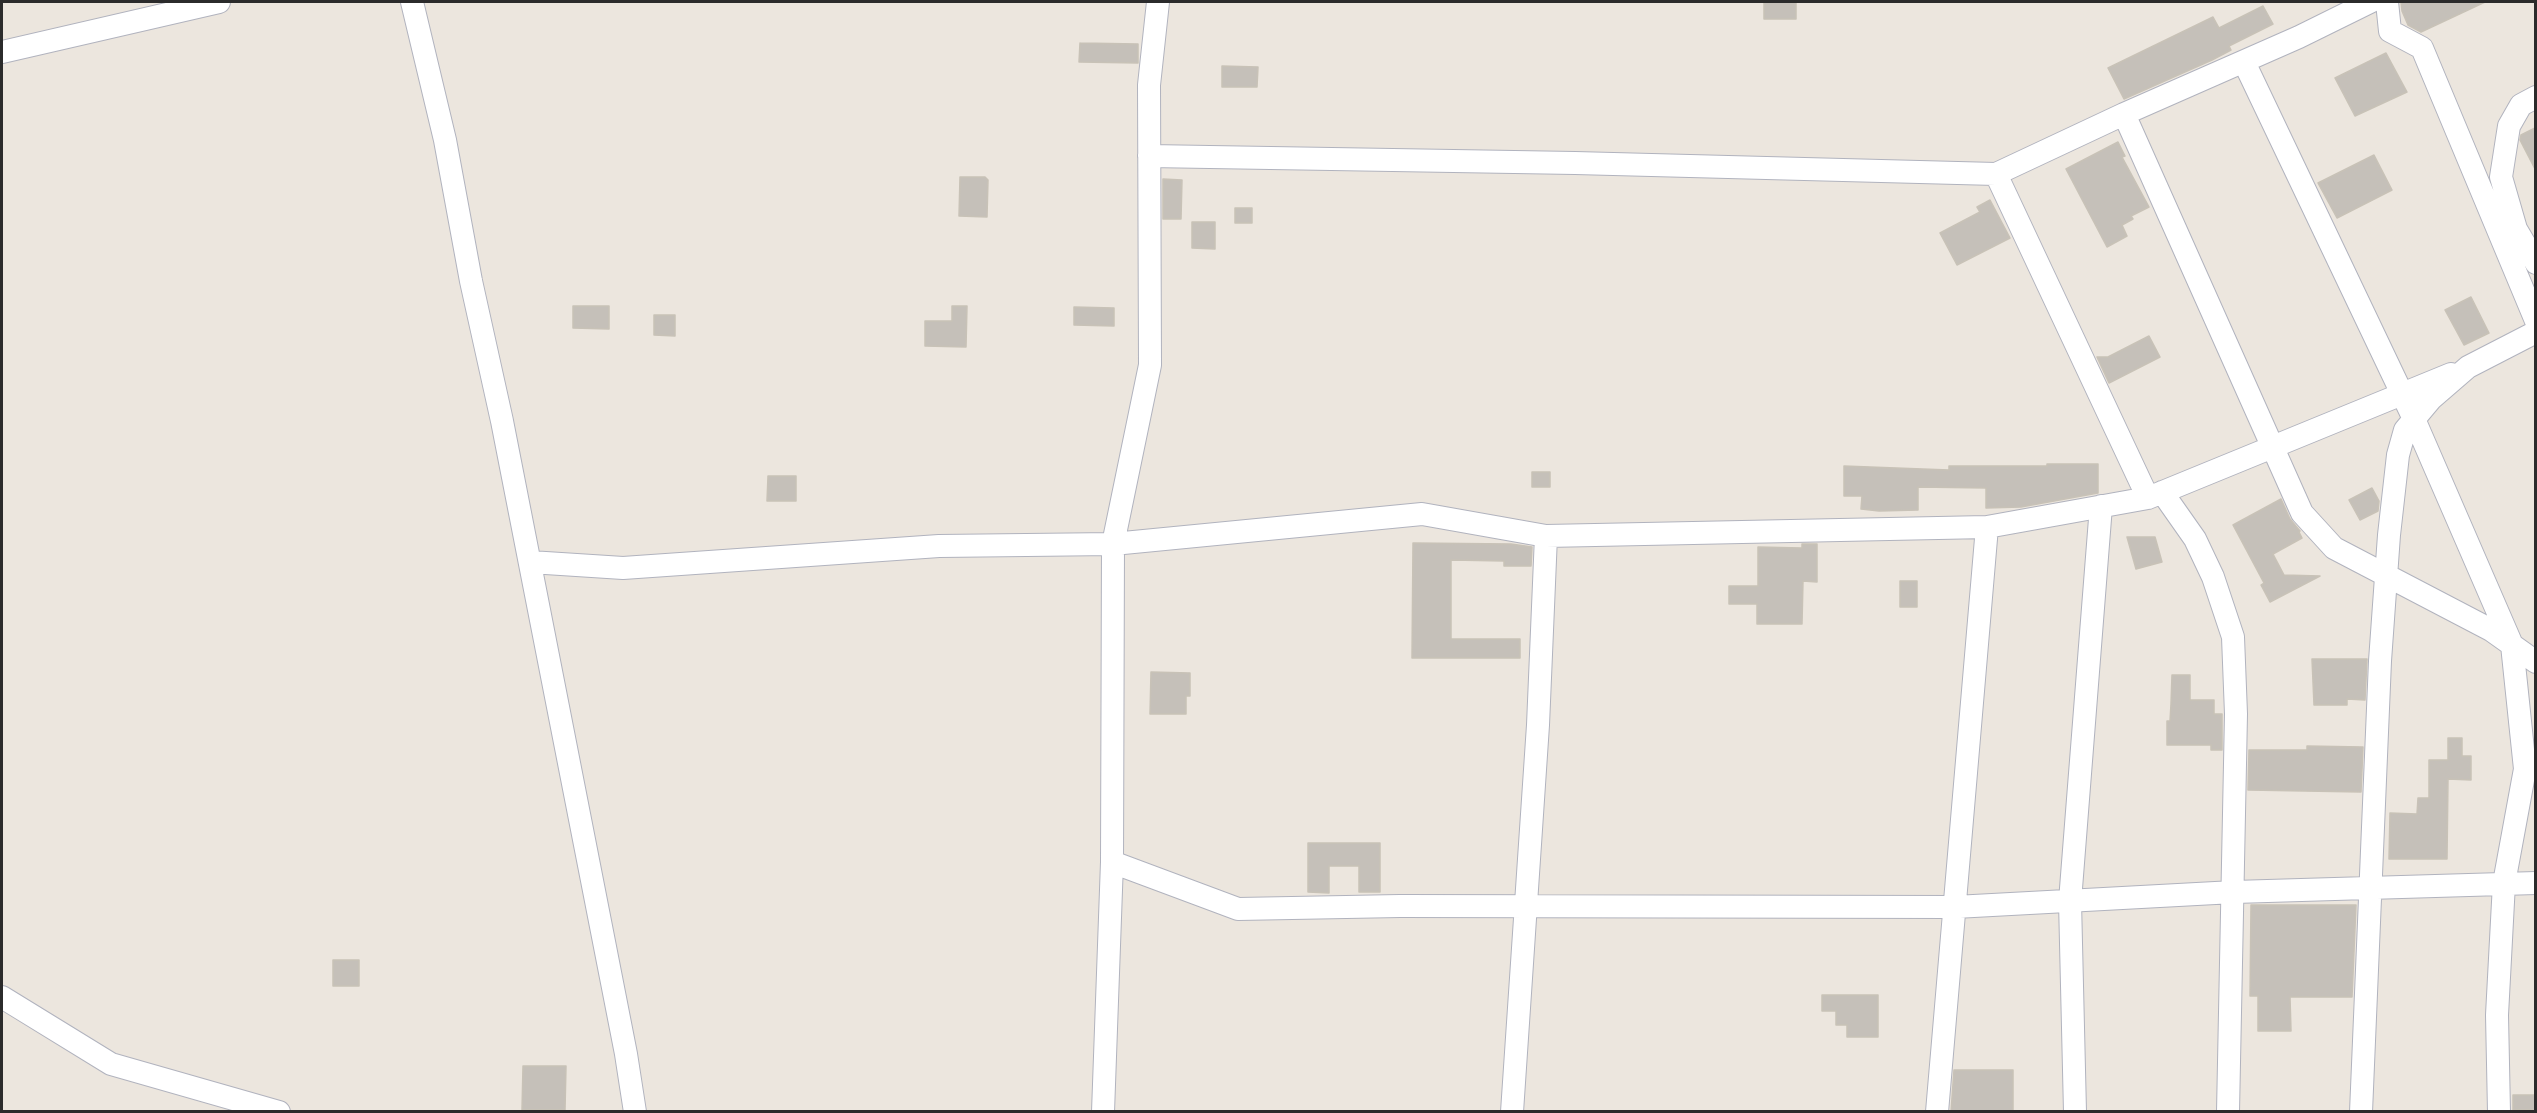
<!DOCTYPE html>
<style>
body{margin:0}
#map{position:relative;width:2537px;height:1113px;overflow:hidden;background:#ece6de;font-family:Rubik,sans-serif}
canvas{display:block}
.frame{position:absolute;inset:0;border:3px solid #2b2b2b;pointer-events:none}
</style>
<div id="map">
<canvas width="2537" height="1113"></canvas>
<div class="frame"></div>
</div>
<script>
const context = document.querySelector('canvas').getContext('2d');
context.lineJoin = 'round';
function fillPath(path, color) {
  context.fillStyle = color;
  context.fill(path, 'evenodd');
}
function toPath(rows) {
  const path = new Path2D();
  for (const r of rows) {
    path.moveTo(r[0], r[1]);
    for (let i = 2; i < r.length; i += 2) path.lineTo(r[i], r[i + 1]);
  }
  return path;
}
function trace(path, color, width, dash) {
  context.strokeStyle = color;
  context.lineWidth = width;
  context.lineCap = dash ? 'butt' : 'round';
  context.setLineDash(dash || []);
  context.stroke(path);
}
const building = toPath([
 [1764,2,1796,2,1796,19,1764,19,1764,2],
 [2401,2,2485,2,2421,32,2408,25,2402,11,2401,2],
 [2263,6,2273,24,2229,46,2231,50,2212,60,2124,99,2108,68,2213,17,2219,28,2263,6],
 [1080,43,1138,44,1138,63,1079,62,1080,43],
 [2386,53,2407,92,2355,116,2335,78,2386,53],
 [1222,66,1258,67,1257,87,1222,87,1222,66],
 [2535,128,2535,169,2520,140,2521,135,2535,128],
 [2118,142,2125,156,2122,157,2149,207,2131,216,2133,219,2122,225,2127,236,2107,247,2066,169,2118,142],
 [2374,155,2392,190,2337,218,2318,183,2374,155],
 [960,177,985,177,988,180,987,217,959,216,960,177],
 [1163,179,1182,180,1181,219,1163,219,1163,179],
 [1990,200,2010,238,1957,265,1940,233,1980,212,1977,207,1990,200],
 [1235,208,1252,208,1252,223,1235,223,1235,208],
 [1192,222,1215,222,1215,249,1192,248,1192,222],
 [2471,297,2489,333,2464,345,2445,310,2471,297],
 [573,306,609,306,609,329,573,328,573,306],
 [952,306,967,306,966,347,925,346,925,321,952,321,952,306],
 [1074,307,1114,308,1114,326,1074,325,1074,307],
 [654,315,675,315,675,336,654,335,654,315],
 [2149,336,2160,357,2109,383,2097,357,2108,357,2149,336],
 [2047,464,2098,464,2098,493,2021,507,1986,508,1986,488,1918,487,1918,510,1879,511,1861,509,1862,496,1844,496,1844,466,1949,470,1949,466,2047,466,2047,464],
 [1532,472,1550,472,1550,487,1532,487,1532,472],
 [768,476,796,476,796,501,767,501,768,476],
 [2372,488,2379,501,2378,511,2360,520,2349,500,2372,488],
 [2281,499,2290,519,2300,531,2299,532,2302,538,2273,554,2284,575,2320,576,2270,602,2261,585,2264,583,2233,525,2281,499],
 [2127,537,2155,537,2162,562,2136,569,2127,537],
 [1413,543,1511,544,1532,547,1531,566,1504,566,1504,561,1451,560,1451,639,1520,639,1520,658,1412,658,1413,543],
 [1802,544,1817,544,1817,582,1803,581,1802,624,1757,624,1757,604,1729,604,1729,586,1758,586,1758,547,1802,548,1802,544],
 [1900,581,1917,581,1917,607,1900,607,1900,581],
 [2312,659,2367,659,2365,700,2347,699,2347,705,2314,705,2312,659],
 [1151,672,1190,673,1190,696,1186,696,1186,714,1150,714,1151,672],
 [2172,675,2190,675,2190,700,2214,700,2214,714,2222,714,2222,750,2211,750,2211,745,2167,745,2167,721,2170,721,2171,704,2172,675],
 [2448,738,2462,738,2462,756,2471,756,2471,780,2448,779,2447,859,2389,859,2390,813,2417,814,2418,798,2429,798,2429,760,2448,760,2448,738],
 [2307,746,2363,747,2361,792,2248,790,2249,750,2307,750,2307,746],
 [1308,843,1380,843,1380,892,1359,892,1359,866,1329,866,1329,893,1308,892,1308,843],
 [2251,905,2356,905,2352,997,2290,997,2291,1031,2258,1031,2258,996,2250,996,2251,905],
 [333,960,359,960,359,986,333,986,333,960],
 [1822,995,1878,995,1878,1037,1847,1037,1847,1025,1836,1025,1836,1011,1822,1011,1822,995],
 [523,1066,566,1066,565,1110,522,1110,523,1066],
 [1954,1070,2013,1070,2013,1112,1951,1112,1954,1070],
 [2513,1095,2535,1095,2535,1110,2513,1110,2513,1095]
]);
const minor = toPath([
 [412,2,445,140,471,281,502,421,626,1054,635,1112],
 [2387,2,2390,31,2422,48,2536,321],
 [2,52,219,2],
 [2244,62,2414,419,2512,645,2525,769,2504,883,2497,1015,2499,1112],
 [2536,97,2521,105,2509,126,2501,177,2516,229,2536,263],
 [2124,114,2302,513,2334,548,2491,630,2536,662],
 [1149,156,1575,163,1996,174],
 [2162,492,2195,539,2213,577,2233,637,2236,714,2228,1112],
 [2148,498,1996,174,2124,114,2299,37,2370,2],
 [1987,527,2148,498,2451,374],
 [530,562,623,568,939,546,1113,544,1422,514,1546,536],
 [1112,862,1238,909,1400,906,1955,907,2234,892,2536,883],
 [2,997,111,1064,279,1112],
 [1103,1112,1112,862,1113,544,1150,365,1149,85,1158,2],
 [1512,1112,1538,725,1546,536,1987,527,1937,1112],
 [2075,1112,2070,901,2101,506],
 [2361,1112,2380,661,2389,535,2398,455,2405,430,2431,399,2468,367,2536,332]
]);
fillPath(building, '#c5c0b9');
trace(building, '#c8c2b7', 1.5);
trace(minor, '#b1b3be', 24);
trace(minor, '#fff', 22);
</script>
